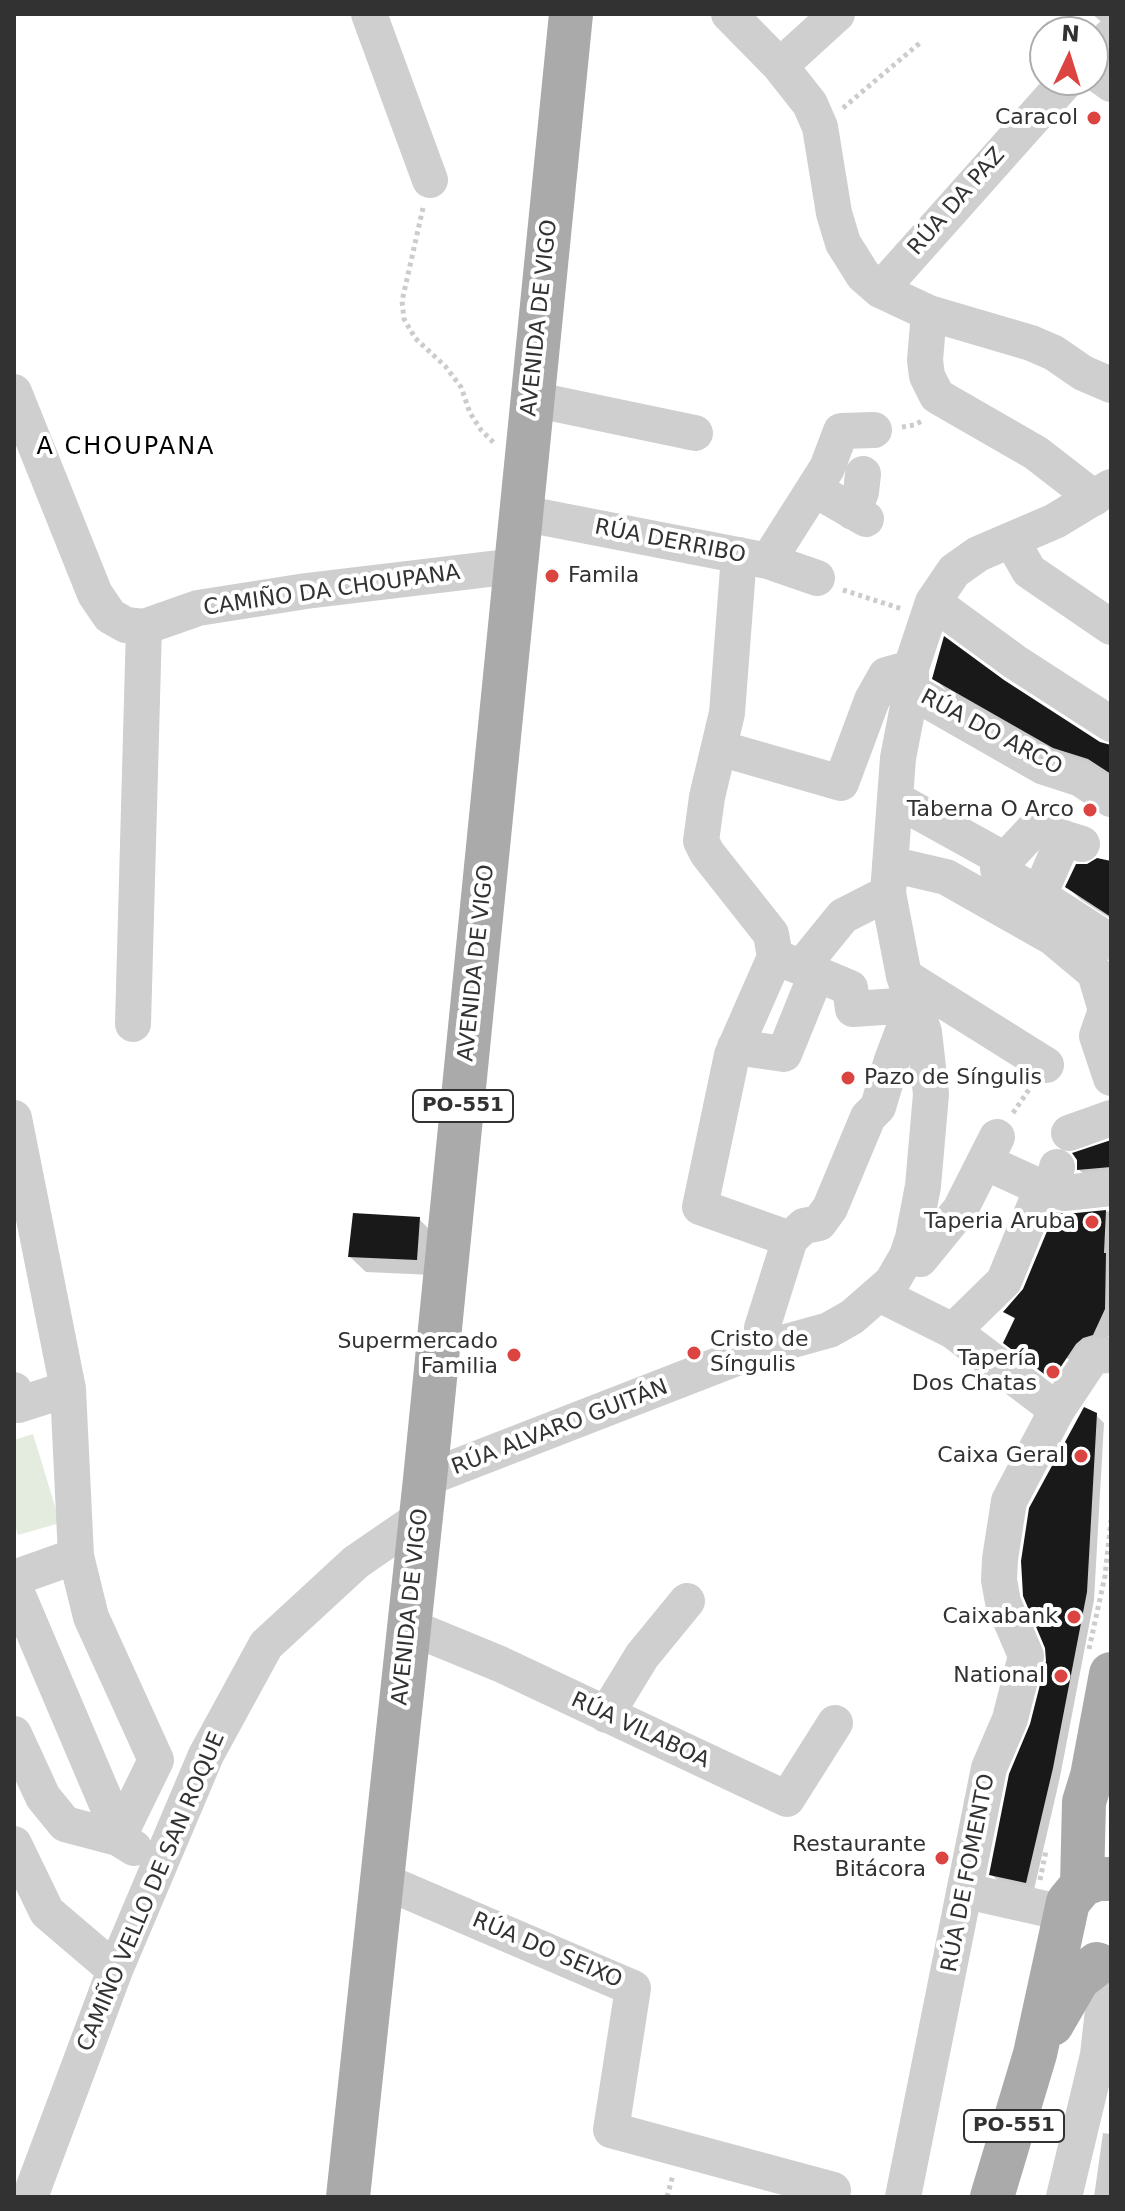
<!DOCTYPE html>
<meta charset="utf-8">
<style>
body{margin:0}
#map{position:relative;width:1125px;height:2211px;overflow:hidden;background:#fff;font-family:"DejaVu Sans",sans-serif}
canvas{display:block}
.frame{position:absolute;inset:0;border:16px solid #323232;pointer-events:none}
.north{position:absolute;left:1029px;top:16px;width:80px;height:80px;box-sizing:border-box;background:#fff;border:2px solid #adadad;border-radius:50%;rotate:4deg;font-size:22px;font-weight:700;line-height:32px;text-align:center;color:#323232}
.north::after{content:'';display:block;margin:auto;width:28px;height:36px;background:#dc4441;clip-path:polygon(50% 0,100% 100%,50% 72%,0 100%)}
</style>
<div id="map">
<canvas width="1125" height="2211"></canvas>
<div class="frame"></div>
<div class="north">N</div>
</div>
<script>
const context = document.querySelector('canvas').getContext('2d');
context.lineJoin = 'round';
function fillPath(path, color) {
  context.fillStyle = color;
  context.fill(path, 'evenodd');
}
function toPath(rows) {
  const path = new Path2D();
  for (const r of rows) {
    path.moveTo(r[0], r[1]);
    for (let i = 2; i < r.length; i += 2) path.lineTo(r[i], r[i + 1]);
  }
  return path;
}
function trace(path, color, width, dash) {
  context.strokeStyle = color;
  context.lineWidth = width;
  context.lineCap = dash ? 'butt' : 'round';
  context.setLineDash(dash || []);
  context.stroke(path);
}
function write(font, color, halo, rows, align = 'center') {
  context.font = font + ' "DejaVu Sans",sans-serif';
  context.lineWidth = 8;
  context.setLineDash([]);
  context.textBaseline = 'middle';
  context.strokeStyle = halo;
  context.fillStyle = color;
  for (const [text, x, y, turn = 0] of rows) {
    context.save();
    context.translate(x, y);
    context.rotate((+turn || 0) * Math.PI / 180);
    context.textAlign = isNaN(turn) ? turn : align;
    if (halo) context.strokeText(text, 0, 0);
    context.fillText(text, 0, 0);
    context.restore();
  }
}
const green = toPath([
 [33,1434,60,1523,18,1535,14,1522,14,1440]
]);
const shadow = toPath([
 [1092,14,1111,14,1111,18,1105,25],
 [934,678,1002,681,1099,743,1111,747,1111,777,1070,763,950,694],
 [1111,863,1111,919,1080,899,1068,887],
 [1111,1142,1111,1174,1086,1176,1079,1170],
 [1111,1211,1111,1333,1105,1341,1075,1362,1018,1336,1016,1320,1005,1312,1025,1291,1066,1216],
 [419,1219,435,1235,432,1275,366,1272,350,1257],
 [1096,1415,1104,1423,1094,1600,1060,1777,1034,1890,999,1882,991,1874,1048,1661],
 [1103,2133,1111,2134,1111,2197,1094,2197]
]);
const building = toPath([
 [944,636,1004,680,1100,742,1111,745,1111,774,1088,759,1053,748,932,679],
 [1097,858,1111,861,1111,917,1065,887,1076,864,1087,864],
 [1111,1140,1111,1167,1077,1170,1077,1160,1072,1153],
 [1106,1210,1104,1253,1106,1253,1105,1309,1093,1335,1083,1338,1076,1344,1052,1380,1003,1343,1015,1318,1003,1312,1023,1289,1055,1212,1066,1214],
 [353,1213,420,1217,417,1260,348,1257],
 [1084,1407,1097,1413,1087,1592,1053,1768,1026,1883,989,1875,1009,1774,1030,1724,1046,1661,1045,1648,1023,1596,1021,1561,1029,1508]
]);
const path = toPath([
 [843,108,921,42],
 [423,208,402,301,404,319,415,338,445,366,461,387,470,413,481,430,495,444],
 [902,427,914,425,922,421],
 [843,590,902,609],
 [1013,1113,1030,1088],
 [1089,1649,1105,1576,1111,1520],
 [1040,1880,1046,1851],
 [667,2197,673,2175]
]);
const minor = toPath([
 [369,14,430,180],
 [729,14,780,66,810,104,820,127,834,213,843,243,863,275,880,290,929,313,1031,343,1054,353,1083,373,1111,385],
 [1093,54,1111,36],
 [780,66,837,14],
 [1093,71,1111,84],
 [880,290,1067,80],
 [929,313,925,360,927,376,937,396,1036,453,1094,498],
 [14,392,95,594,110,616,126,625,144,627,198,608,306,591,515,566],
 [532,399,695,433],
 [814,489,866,519],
 [853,512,861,492,863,474],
 [521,513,768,561,817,578],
 [1012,541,1029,571,1111,627],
 [739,555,727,713,707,797,701,841,707,853,771,934,775,957],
 [768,561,827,468,841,431,874,430],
 [933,602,1015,662,1111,724],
 [911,691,1044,767,1081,779,1111,799],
 [719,748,841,783,872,700,886,675,911,668],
 [895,799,1005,860,998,869,1111,942],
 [1005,860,1034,829,1082,844],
 [890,864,946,877,1052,937,1095,973],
 [1039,895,1064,838],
 [798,966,850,988,853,1009,913,1005],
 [1095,973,1106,1010,1097,1036,1111,1078],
 [904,976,1046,1065],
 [133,1024,144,627],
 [735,1047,784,1054,816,975],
 [14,1118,68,1389,18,1405,14,1390],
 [1069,1133,1111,1118],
 [985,1162,1042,1188],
 [1044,1186,1064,1193,1111,1188],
 [790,1239,700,1207,732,1055,775,957,798,966,808,959,843,916,888,893],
 [907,1256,920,1259,960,1210,997,1137],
 [879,1294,953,1331,1057,1410],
 [953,1331,1004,1281,1042,1188,1053,1183,1057,1167],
 [768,1348,762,1328,790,1239,804,1226,819,1223,830,1208,868,1117,878,1107,892,1060,913,1005],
 [68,1389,76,1556,91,1617,156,1760,118,1838],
 [425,1479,757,1350,829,1330,852,1317,892,1282,907,1256,913,1238,923,1186,931,1094,924,1032,904,976,888,893,898,758,911,691,911,668,933,602,954,571,978,554,1055,521,1111,487],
 [14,1578,76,1556],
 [14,1586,111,1814,118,1838],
 [410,1627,500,1664,787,1799,835,1723],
 [606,1715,642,1656,687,1601],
 [14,1734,43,1797,65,1824,118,1838,134,1848],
 [14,1844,47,1912,115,1970],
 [381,1880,633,1988,611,2130,833,2190],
 [966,1891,1064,1913],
 [30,2197,115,1970,206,1755,266,1645,356,1562,420,1518],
 [903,2197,989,1768,1010,1719,1026,1656,1003,1602,999,1580,1000,1559,1009,1501,1057,1410,1093,1356,1110,1355],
 [1064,2197,1098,2055,1108,1965]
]);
const major = toPath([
 [1082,1885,1084,1802,1092,1776,1111,1674],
 [1052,2024,1078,1979,1097,1964],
 [348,2197,425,1479,571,14],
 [992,2197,1035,2054,1068,1902,1082,1885,1098,1879,1111,1879]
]);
const markers = [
 [1094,118,8,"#dc4441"],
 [552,576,8,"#dc4441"],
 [1090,810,8,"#dc4441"],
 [848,1078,8,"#dc4441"],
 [1092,1222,8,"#dc4441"],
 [694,1353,8,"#dc4441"],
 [514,1355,8,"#dc4441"],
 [1053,1372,8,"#dc4441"],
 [1081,1456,8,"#dc4441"],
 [1074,1617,8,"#dc4441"],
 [1061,1676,8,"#dc4441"],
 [942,1858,8,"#dc4441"]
];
const shields = [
 [463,1106,100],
 [1014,2126,100]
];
const shieldNames = [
 ["PO-551",463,1106],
 ["PO-551",1014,2126]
];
const poiNames = [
 ["Caracol",1078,118],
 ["Famila",568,576,"left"],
 ["Taberna O Arco",1074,810],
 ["Pazo de Síngulis",864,1078,"left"],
 ["Taperia Aruba",1076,1222],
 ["Cristo de",710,1340,"left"],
 ["Síngulis",710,1365,"left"],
 ["Supermercado",498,1342],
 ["Familia",498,1367],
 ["Tapería",1037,1359],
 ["Dos Chatas",1037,1384],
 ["Caixa Geral",1065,1456],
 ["Caixabank",1058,1617],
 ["National",1045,1676],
 ["Restaurante",926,1845],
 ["Bitácora",926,1870]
];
const streetNames = [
 ["RÚA DA PAZ",957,202,-49],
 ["AVENIDA DE VIGO",540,318,-84],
 ["RÚA DERRIBO",670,542,11],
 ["CAMIÑO DA CHOUPANA",332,591,-8],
 ["RÚA DO ARCO",991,733,28],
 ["AVENIDA DE VIGO",477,963,-84],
 ["RÚA ALVARO GUITÁN",560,1428,-21],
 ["AVENIDA DE VIGO",411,1607,-84],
 ["RÚA VILABOA",640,1731,25],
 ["RÚA DE FOMENTO",969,1873,-79],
 ["CAMIÑO VELLO DE SAN ROQUE",152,1892,-67],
 ["RÚA DO SEIXO",547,1951,23]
];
const neighbourhoodNames = [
 ["A CHOUPANA",126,448]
];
fillPath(green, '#e4ebdf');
fillPath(shadow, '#0003');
fillPath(building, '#191919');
trace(path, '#ccc', 5, [4, 4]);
trace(minor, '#cfcfcf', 36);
trace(major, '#aaa', 44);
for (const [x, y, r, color] of markers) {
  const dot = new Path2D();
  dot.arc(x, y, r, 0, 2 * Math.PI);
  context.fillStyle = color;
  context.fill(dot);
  trace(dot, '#fff', 3);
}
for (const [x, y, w] of shields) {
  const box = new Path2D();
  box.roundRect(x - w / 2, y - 16, w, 32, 6);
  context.fillStyle = '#fff';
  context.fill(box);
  trace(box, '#323232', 2);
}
write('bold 20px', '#323232', null, shieldNames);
write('22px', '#323232', '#fff', poiNames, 'right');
write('22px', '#323232', '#fff', streetNames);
context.letterSpacing = '2px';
write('24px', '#000', '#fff', neighbourhoodNames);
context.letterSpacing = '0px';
</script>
